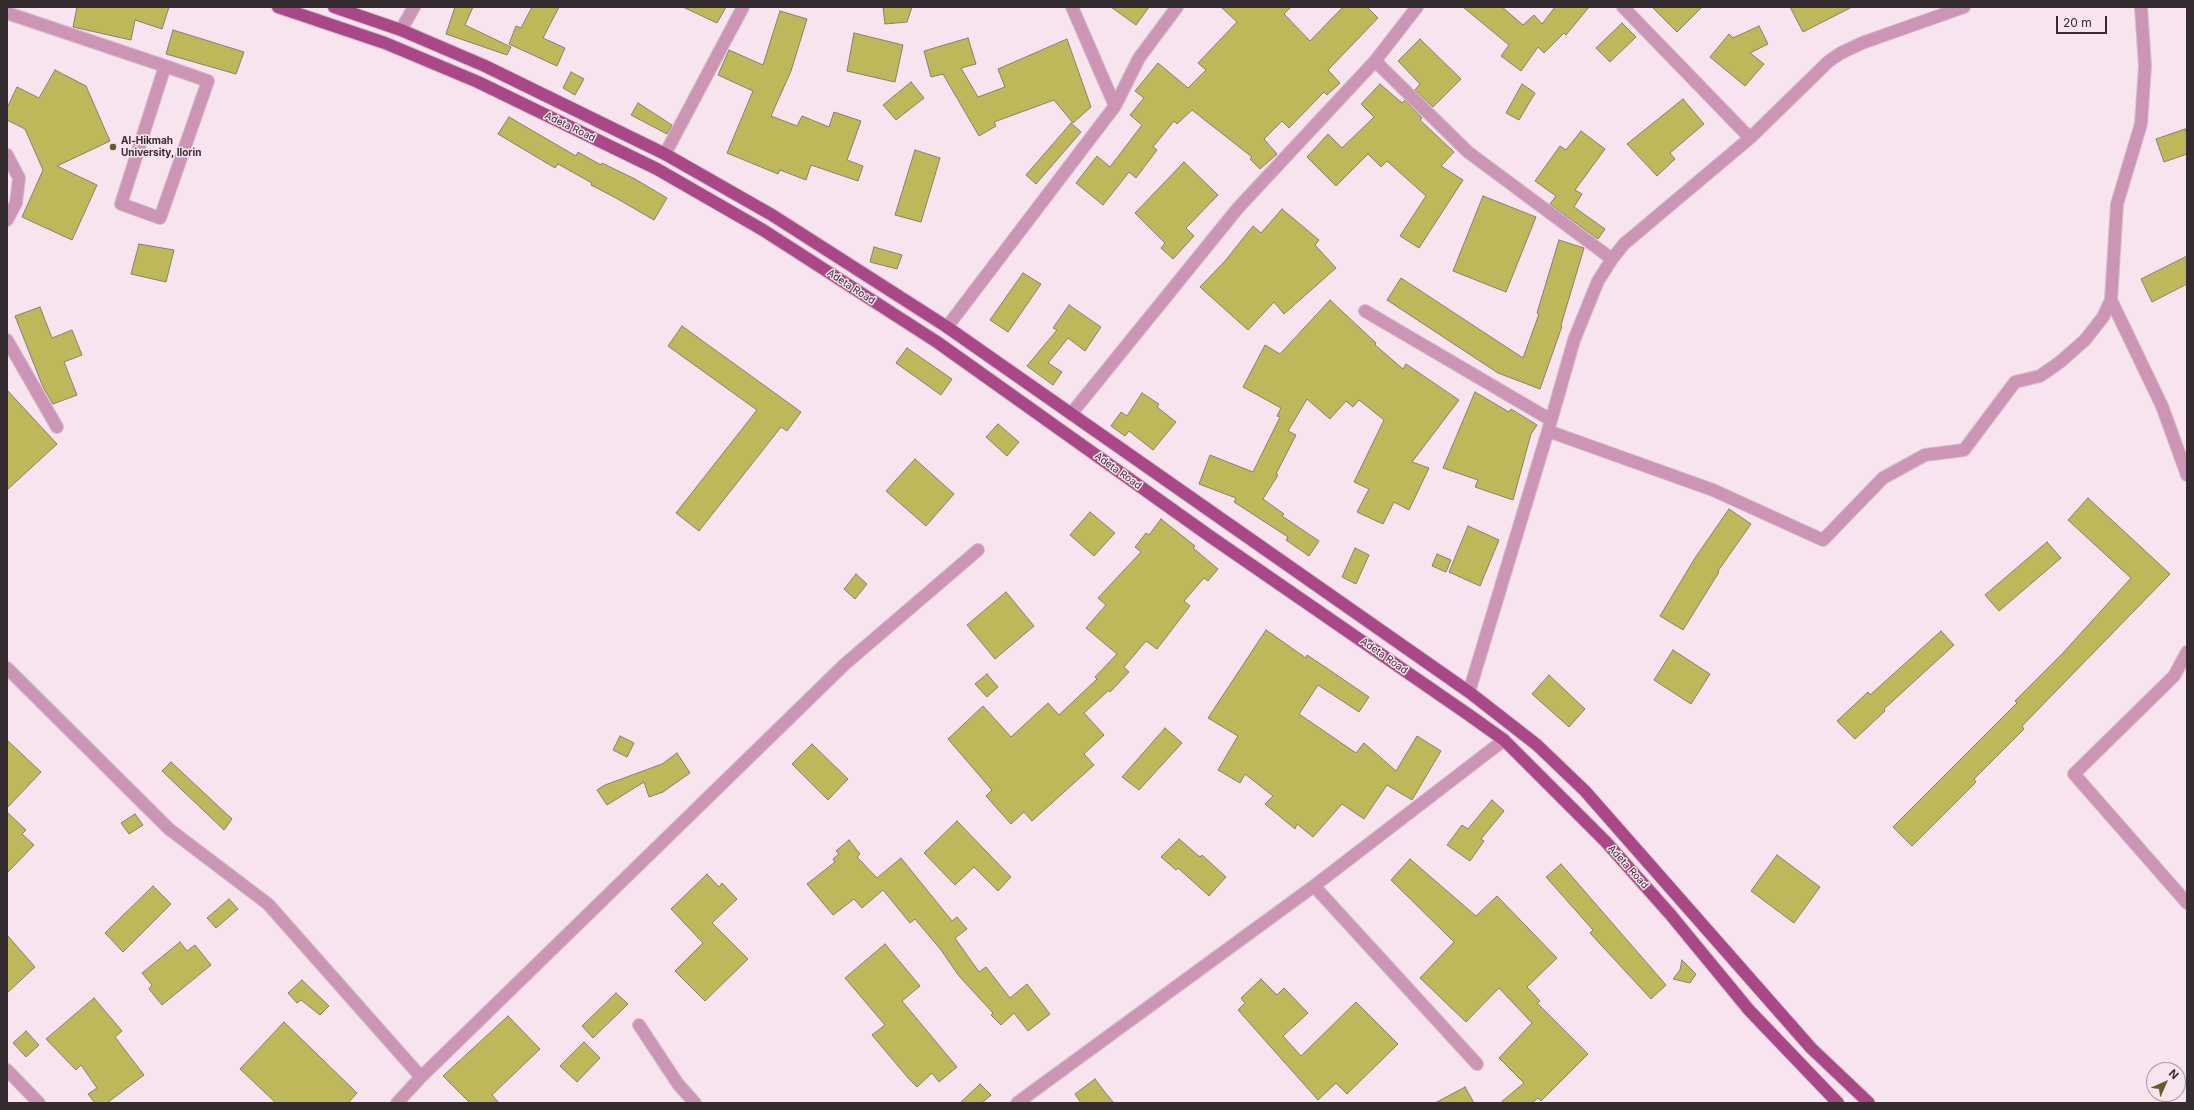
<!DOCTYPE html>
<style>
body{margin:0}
#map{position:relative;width:2194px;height:1110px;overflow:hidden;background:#f8e4ef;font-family:Inter,sans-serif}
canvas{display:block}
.frame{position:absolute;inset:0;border:8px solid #342c31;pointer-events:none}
.north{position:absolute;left:2146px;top:1062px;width:40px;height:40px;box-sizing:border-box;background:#f8e4ef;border:1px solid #aa9aa3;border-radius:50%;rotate:45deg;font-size:11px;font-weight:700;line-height:16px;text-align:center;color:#342c31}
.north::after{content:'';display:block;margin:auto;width:14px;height:18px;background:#625e2b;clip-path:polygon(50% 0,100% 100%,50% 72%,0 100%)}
.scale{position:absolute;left:2056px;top:16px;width:51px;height:18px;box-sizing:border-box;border:2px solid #342c31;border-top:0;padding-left:5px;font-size:12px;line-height:14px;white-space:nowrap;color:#342c31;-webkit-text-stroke:3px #f8e4ef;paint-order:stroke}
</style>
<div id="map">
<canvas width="2194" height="1110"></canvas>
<div class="frame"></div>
<div class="north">N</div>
<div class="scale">20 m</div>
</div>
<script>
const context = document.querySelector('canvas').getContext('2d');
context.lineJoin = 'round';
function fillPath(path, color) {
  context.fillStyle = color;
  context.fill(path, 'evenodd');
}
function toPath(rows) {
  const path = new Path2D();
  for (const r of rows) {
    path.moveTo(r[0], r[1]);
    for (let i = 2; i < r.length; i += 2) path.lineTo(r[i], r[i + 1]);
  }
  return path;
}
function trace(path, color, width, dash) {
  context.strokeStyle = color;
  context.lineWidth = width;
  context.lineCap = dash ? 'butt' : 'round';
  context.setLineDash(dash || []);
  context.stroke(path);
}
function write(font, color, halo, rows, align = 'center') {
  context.font = font + ' Inter,sans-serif';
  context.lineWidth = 3;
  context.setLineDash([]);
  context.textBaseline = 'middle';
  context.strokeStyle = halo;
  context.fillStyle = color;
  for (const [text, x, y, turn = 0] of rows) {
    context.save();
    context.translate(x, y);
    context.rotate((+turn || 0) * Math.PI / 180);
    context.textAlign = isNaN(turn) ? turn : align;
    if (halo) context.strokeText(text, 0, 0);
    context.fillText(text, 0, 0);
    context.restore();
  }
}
const building = toPath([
 [77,7,169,7,162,29,135,20,131,40,73,27,77,7],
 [455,7,473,7,465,25,511,47,507,55,446,34,455,7],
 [532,7,559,7,543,38,565,48,557,66,509,44,516,26,521,28,532,7],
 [683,7,726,7,717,23,683,7],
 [883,7,912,7,907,22,885,24,883,7],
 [1111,7,1149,7,1136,25,1111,7],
 [1221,7,1291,7,1284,14,1310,41,1343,7,1367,7,1378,18,1328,70,1340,83,1327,95,1324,92,1289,128,1282,121,1264,139,1277,154,1260,169,1250,159,1252,157,1192,110,1177,124,1174,121,1153,147,1157,150,1136,178,1129,172,1103,205,1076,183,1097,156,1110,167,1142,125,1130,115,1144,98,1135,91,1158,63,1188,88,1206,70,1198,63,1237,22,1221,7],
 [1463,7,1502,7,1523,25,1534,15,1542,24,1555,7,1589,7,1566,35,1564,33,1544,53,1538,47,1521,71,1501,56,1509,45,1463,7],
 [1652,7,1702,7,1677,32,1652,7],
 [1790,7,1852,7,1803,32,1790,7],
 [780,11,807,19,791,71,771,116,797,126,802,116,829,127,834,112,861,121,847,160,863,166,858,181,811,165,806,180,780,170,778,174,727,153,753,91,718,75,729,50,763,65,780,11],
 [1622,23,1636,37,1610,62,1596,48,1622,23],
 [1759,26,1768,44,1750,53,1764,64,1745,86,1710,57,1729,34,1733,38,1759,26],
 [173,30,244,52,236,74,166,54,173,30],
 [854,33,903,45,895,82,847,71,854,33],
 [968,38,976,64,961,68,978,97,1005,87,998,69,1067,39,1091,107,1073,123,1054,100,994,122,996,126,979,136,943,74,931,77,924,51,968,38],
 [1420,39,1461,79,1433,107,1415,90,1420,84,1398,61,1420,39],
 [55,70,86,86,110,141,57,166,97,185,72,240,22,217,43,170,25,129,7,120,7,108,17,87,39,98,55,70],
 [571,72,584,79,575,95,563,88,571,72],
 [911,82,924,98,896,120,883,105,911,82],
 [1380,84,1402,103,1405,100,1422,118,1420,120,1454,152,1441,166,1463,180,1419,248,1400,236,1426,196,1387,161,1381,167,1368,154,1336,186,1307,157,1328,134,1342,148,1374,117,1361,104,1380,84],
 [1522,84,1535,93,1519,120,1506,113,1522,84],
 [1683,99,1704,124,1670,153,1675,159,1657,176,1627,144,1683,99],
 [638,103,672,125,667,134,631,115,638,103],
 [509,117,576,156,578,152,601,165,602,163,635,179,667,198,654,220,616,198,591,185,592,183,558,164,555,168,498,134,509,117],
 [1071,123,1081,132,1036,184,1026,175,1071,123],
 [2185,129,2187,136,2187,154,2164,162,2156,139,2185,129],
 [1581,131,1605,149,1575,190,1582,194,1574,207,1605,229,1598,239,1550,204,1556,196,1535,181,1560,146,1566,150,1581,131],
 [915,150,940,158,921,222,895,215,915,150],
 [1184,162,1218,195,1186,228,1194,236,1173,259,1161,248,1165,243,1135,213,1184,162],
 [1483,196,1536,217,1506,292,1453,271,1483,196],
 [1282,209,1319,240,1315,245,1336,268,1284,314,1274,302,1248,330,1200,287,1225,261,1253,226,1261,233,1282,209],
 [1559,240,1584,248,1561,325,1562,326,1540,389,1498,373,1387,300,1401,278,1523,358,1539,314,1537,313,1559,240],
 [139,244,174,250,166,282,131,274,139,244],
 [874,247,902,255,897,269,870,262,874,247],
 [2187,256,2187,284,2152,302,2141,279,2187,256],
 [1023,273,1041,284,1008,332,990,320,1023,273],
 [1330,300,1376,343,1375,345,1403,369,1406,364,1459,400,1412,462,1429,468,1409,510,1394,502,1383,524,1357,512,1369,489,1354,482,1384,420,1359,400,1353,407,1346,401,1330,419,1307,399,1288,431,1296,435,1276,474,1278,475,1263,499,1284,514,1282,516,1319,541,1309,556,1286,540,1288,537,1234,502,1236,498,1199,484,1210,455,1253,472,1280,417,1277,416,1281,408,1243,387,1265,345,1280,354,1330,300],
 [1069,305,1101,327,1085,351,1068,338,1048,363,1062,372,1053,385,1027,366,1057,330,1053,328,1069,305],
 [40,307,52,338,72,330,82,355,64,362,77,395,53,404,43,387,15,316,40,307],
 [682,326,801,412,787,431,781,427,699,531,676,513,757,410,668,346,682,326],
 [907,348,952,379,941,395,896,363,907,348],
 [7,390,57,444,7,490,7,390],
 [1475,392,1509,412,1511,409,1537,425,1531,434,1513,500,1475,487,1478,480,1443,468,1475,392],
 [1142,393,1159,404,1157,407,1176,422,1153,450,1129,431,1125,436,1111,426,1121,412,1127,416,1142,393],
 [998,424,1019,442,1007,456,986,437,998,424],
 [915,459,954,494,926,526,886,491,915,459],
 [2088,498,2170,574,2022,726,2024,729,1974,779,1976,782,1912,846,1893,827,2017,703,2015,701,2062,654,2131,578,2068,520,2088,498],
 [1729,509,1751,524,1718,571,1719,572,1683,630,1660,616,1695,558,1729,509],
 [1090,512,1115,533,1094,556,1070,535,1090,512],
 [1161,519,1195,546,1193,548,1218,569,1208,581,1204,578,1184,601,1190,606,1157,649,1146,641,1124,667,1129,672,1110,692,1109,690,1084,713,1104,735,1084,754,1094,765,1032,821,1024,812,1011,824,986,796,992,790,948,739,983,706,1011,737,1048,703,1059,715,1097,679,1095,677,1117,654,1086,628,1106,605,1098,598,1141,552,1135,547,1146,533,1149,535,1161,519],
 [1468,526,1499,540,1480,586,1449,572,1468,526],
 [2047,542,2061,558,1999,611,1985,595,2047,542],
 [1355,548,1369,555,1356,584,1342,577,1355,548],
 [1437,554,1451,560,1446,572,1432,566,1437,554],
 [856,574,867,584,855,599,844,589,856,574],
 [1006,592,1034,626,995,659,967,625,1006,592],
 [1266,630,1306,658,1307,655,1328,669,1369,697,1359,712,1318,685,1299,714,1356,753,1364,743,1396,771,1417,736,1441,751,1412,800,1387,785,1364,819,1342,804,1313,837,1297,824,1295,829,1265,804,1273,796,1245,774,1240,783,1218,770,1238,736,1208,718,1266,630],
 [1941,631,1954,645,1884,709,1885,711,1855,739,1837,721,1868,692,1870,695,1941,631],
 [1673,650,1710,674,1691,704,1654,680,1673,650],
 [987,674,998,687,987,697,975,684,987,674],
 [1549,675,1585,709,1569,727,1532,694,1549,675],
 [1165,728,1182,743,1139,790,1122,777,1165,728],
 [620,736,634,743,627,757,613,750,620,736],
 [7,740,41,772,7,808,7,740],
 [812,744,848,779,828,800,792,764,812,744],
 [677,753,690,773,663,792,649,797,644,782,607,805,597,790,605,785,662,764,677,753],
 [171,762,232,819,224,830,162,771,171,762],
 [1492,800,1504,811,1481,839,1484,841,1470,861,1447,845,1462,825,1468,829,1492,800],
 [7,812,26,830,22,834,34,845,7,873,7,812],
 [135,814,143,825,129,834,121,823,135,814],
 [957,821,1011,877,998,891,974,867,955,885,924,853,957,821],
 [1179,839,1200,857,1202,855,1226,877,1209,896,1178,868,1176,870,1161,857,1179,839],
 [849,840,860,854,857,857,877,878,901,858,952,921,957,917,967,929,955,938,979,972,986,967,1010,998,1027,984,1050,1014,1028,1031,1014,1013,1001,1025,991,1015,993,1013,959,976,941,950,915,919,910,923,883,890,862,908,854,899,833,915,807,884,835,862,833,859,839,854,836,851,849,840],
 [1777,855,1820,887,1794,923,1751,891,1777,855],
 [1410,859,1476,916,1497,896,1557,958,1527,987,1540,1001,1537,1003,1588,1054,1541,1101,1538,1098,1532,1103,1500,1103,1524,1083,1499,1058,1532,1023,1499,988,1466,1022,1420,978,1454,942,1391,880,1410,859],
 [1561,864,1666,985,1651,999,1590,933,1593,930,1546,877,1561,864],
 [707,874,719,887,722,883,737,899,712,923,748,959,705,1001,675,971,703,943,671,909,707,874],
 [153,886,171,904,123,952,105,933,153,886],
 [229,899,238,909,216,928,207,918,229,899],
 [7,935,35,967,7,993,7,935],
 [180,942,187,951,195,945,211,965,162,1005,149,989,152,985,142,973,180,942],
 [885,944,920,986,902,1001,957,1067,939,1082,932,1073,917,1087,909,1079,872,1035,885,1025,845,978,885,944],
 [1682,960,1696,974,1690,983,1673,979,1680,970,1682,960],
 [1261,979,1277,995,1284,988,1308,1013,1283,1036,1301,1056,1356,1002,1398,1044,1347,1094,1336,1083,1318,1100,1238,1010,1245,1003,1241,998,1261,979],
 [302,980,329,1006,320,1015,301,1000,297,1003,288,993,302,980],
 [616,993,628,1004,593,1038,582,1026,616,993],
 [94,998,122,1031,115,1037,144,1075,107,1103,95,1103,88,1094,97,1088,81,1065,76,1070,46,1039,94,998],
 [508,1016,540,1049,492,1095,499,1103,470,1103,443,1076,508,1016],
 [284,1022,357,1093,348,1103,276,1103,240,1069,284,1022],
 [26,1031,39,1045,26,1057,13,1043,26,1031],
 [584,1042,600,1058,577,1082,560,1066,584,1042],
 [1095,1079,1104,1091,1114,1103,1081,1103,1075,1094,1095,1079],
 [980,1084,991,1095,982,1103,960,1103,980,1084],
 [1465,1087,1474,1103,1435,1103,1465,1087]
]);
const minor = toPath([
 [1072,7,1115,106],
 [1623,7,1750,138],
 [7,13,165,66,208,81,160,218,121,204,165,66],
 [401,30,414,7],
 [1375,61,1468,152,1612,259],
 [665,154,743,7],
 [7,155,19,178,16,203,7,220],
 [2111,300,2162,406,2187,475],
 [1365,311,1551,420],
 [947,327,1115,106,1139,58,1177,7],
 [7,340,57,427],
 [1071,414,1238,208,1375,61,1417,7],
 [1548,431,1713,490,1823,540,1883,478,1925,455,1964,450,2015,382,2040,376,2060,362,2085,340,2103,317,2111,300,2117,204,2141,124,2145,66,2141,7],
 [2187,652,2174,676,2074,774,2187,903],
 [7,668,169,829,268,904,421,1077],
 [1469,692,1548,431,1574,340,1598,281,1612,259,1624,244,1750,138,1829,61,1841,53,1862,43,1964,7],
 [1314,886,1477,1064],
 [639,1025,678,1084,695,1103],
 [7,1070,39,1103],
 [397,1103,421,1077,845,664,978,550],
 [1017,1103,1314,886,1504,740]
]);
const major = toPath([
 [278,7,385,43,478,82,657,169,763,230,937,342,1211,537,1469,715,1504,740,1606,842,1670,914,1749,1010,1838,1103],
 [334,7,401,30,485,66,665,154,772,215,947,327,1469,692,1537,745,1585,791,1811,1048,1869,1103]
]);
const markers = [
 [113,147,4,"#625e2b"]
];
const streetNames = [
 ["Adeta Road",570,127,26],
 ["Adeta Road",851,287,33],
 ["Adeta Road",1118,471,36],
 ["Adeta Road",1384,656,35],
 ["Adeta Road",1628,867,48]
];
const poiNames = [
 ["Al-Hikmah",121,141],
 ["University, Ilorin",121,153]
];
fillPath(building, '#bfb85b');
trace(building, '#82816f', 1);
trace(minor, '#d1bfc9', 14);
trace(major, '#d1bfc9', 14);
trace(minor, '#cc95b5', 12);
trace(major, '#aa4787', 12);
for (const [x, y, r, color] of markers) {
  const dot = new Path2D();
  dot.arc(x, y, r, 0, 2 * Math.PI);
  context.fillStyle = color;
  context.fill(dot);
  trace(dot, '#f8e4ef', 1.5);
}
write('10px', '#342c31', '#f8e4ef', streetNames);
write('bold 10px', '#342c31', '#f8e4ef', poiNames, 'left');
</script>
